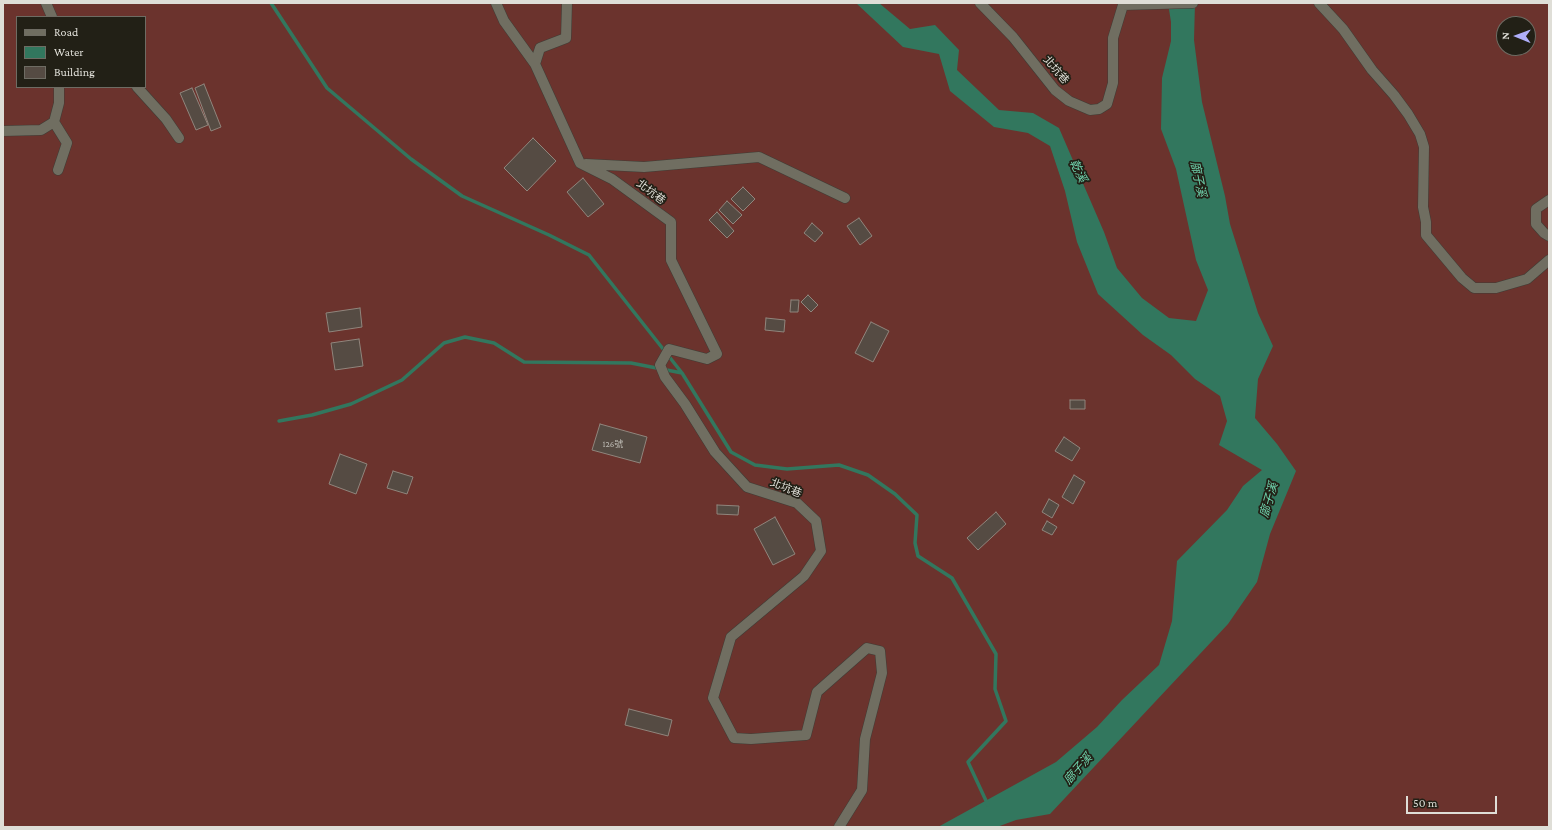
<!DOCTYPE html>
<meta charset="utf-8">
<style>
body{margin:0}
#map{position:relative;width:1552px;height:830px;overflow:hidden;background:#222016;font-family:"Crimson Pro",serif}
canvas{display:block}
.frame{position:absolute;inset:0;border:4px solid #dfded7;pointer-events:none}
.legend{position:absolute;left:16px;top:16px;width:130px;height:72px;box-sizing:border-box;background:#222016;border:1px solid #6e6c63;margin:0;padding:5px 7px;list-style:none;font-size:12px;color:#dfded7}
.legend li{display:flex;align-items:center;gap:8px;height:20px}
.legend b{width:20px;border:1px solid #6e6c63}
.north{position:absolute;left:1496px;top:16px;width:40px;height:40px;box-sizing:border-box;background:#222016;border:1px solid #6e6c63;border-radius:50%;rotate:271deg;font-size:11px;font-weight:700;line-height:16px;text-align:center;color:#dfded7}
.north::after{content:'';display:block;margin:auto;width:14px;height:18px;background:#afaefa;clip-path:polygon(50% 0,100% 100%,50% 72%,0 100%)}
.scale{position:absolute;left:1406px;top:796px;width:91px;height:18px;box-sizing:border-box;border:2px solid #dfded7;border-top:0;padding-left:5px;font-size:12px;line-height:14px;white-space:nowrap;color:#dfded7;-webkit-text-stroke:3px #222016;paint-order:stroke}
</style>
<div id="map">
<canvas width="1552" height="830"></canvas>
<div class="frame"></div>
<ul class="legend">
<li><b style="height:5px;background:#706e61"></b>Road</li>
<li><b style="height:11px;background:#32775e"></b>Water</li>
<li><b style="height:11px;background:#554b43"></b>Building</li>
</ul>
<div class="north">N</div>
<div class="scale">50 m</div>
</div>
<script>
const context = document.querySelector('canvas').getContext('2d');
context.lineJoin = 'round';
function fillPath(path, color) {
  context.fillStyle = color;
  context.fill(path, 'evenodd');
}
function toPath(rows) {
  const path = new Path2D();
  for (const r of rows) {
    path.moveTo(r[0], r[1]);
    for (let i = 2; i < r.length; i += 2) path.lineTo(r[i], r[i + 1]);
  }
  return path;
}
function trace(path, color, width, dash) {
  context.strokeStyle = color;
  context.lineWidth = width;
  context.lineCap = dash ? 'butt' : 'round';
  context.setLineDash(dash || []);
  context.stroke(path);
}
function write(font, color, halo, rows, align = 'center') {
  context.font = font + ' "Crimson Pro","Noto Sans TC",serif';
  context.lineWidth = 3.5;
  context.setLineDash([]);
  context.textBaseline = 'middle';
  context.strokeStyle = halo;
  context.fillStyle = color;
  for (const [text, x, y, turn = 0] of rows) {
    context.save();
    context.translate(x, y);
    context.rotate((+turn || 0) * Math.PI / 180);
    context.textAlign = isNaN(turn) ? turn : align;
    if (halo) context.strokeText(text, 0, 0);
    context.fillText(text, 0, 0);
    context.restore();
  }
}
const forest = toPath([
 [3,3,1549,3,1549,827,3,827],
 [17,17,145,17,145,87,17,87],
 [1504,24,1528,24,1528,48,1504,48]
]);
const water = toPath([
 [856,3,879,3,910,29,935,25,959,50,957,70,999,110,1033,113,1059,128,1104,232,1117,268,1142,298,1169,318,1196,321,1208,290,1196,260,1176,169,1161,129,1162,78,1171,41,1171,22,1168,3,1195,3,1194,40,1202,102,1225,196,1230,224,1258,313,1273,346,1258,379,1255,418,1277,444,1296,471,1270,534,1257,582,1228,624,1050,814,1016,820,997,827,938,827,1056,762,1097,727,1122,700,1159,665,1172,621,1177,561,1227,510,1243,486,1262,470,1219,445,1227,421,1220,396,1195,379,1171,355,1143,335,1098,294,1077,242,1065,191,1050,146,1028,133,994,127,950,91,939,54,903,47]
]);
const stream = toPath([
 [271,3,327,88,411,159,462,196,549,235,589,255,682,373,731,452,755,465,787,469,839,465,868,475,895,494,917,515,915,543,918,556,952,578,996,654,995,689,1006,721,968,762,988,805],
 [279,421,312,415,351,404,402,380,444,343,465,337,494,343,524,362,631,363,682,373]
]);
const building = toPath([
 [204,84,221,127,211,131,195,88,204,84],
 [192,88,208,125,196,130,180,93,192,88],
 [533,138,556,161,527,191,504,168,533,138],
 [583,178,604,204,588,217,567,192,583,178],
 [743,187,755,199,743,211,731,199,743,187],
 [727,201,742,215,733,224,719,210,727,201],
 [717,212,734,231,727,238,709,220,717,212],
 [859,218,872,236,860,245,847,226,859,218],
 [812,223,823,233,815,242,804,233,812,223],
 [808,295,818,305,811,312,801,302,808,295],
 [791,300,799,300,798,312,790,312,791,300],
 [360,308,362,327,329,332,326,313,360,308],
 [766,318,785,320,784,332,765,330,766,318],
 [871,322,889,331,873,362,855,353,871,322],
 [359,339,363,366,335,370,331,343,359,339],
 [1070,400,1085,400,1085,409,1070,409,1070,400],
 [600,424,647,437,640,463,592,450,600,424],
 [1064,437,1080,448,1072,461,1055,451,1064,437],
 [340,454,367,464,356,494,329,484,340,454],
 [393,471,413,477,407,494,387,488,393,471],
 [1074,475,1085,482,1073,504,1062,497,1074,475],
 [1049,499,1059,505,1052,518,1042,512,1049,499],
 [717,505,739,506,738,515,717,514,717,505],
 [996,512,1006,524,978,550,967,538,996,512],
 [775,517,795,554,773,565,754,529,775,517],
 [1047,521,1057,527,1052,535,1042,530,1047,521],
 [629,709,672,720,668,736,625,725,629,709]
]);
const minor = toPath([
 [46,3,52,17],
 [496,3,504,21,535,64,580,163,612,179,671,222,671,260,717,354,707,359,669,349,660,365,665,377,685,404,715,452,747,487,797,503,816,521,821,551,804,576,731,637,713,698,734,738,751,739,806,735,817,692,867,648,880,651,882,673,865,739,862,790,839,827],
 [980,3,1013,37,1055,90,1069,101,1090,110,1099,109,1107,104,1113,83,1113,38,1123,5,1193,3],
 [1319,3,1343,29,1372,70,1394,95,1408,114,1420,134,1424,147,1423,207,1426,222,1426,235,1462,278,1474,288,1496,288,1527,279,1549,260],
 [535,64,540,48,566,38,567,3],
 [137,87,166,119,179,138],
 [54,122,67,143,58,170],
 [3,131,41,130,54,122,59,103,59,87],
 [586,164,644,167,759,157,845,198],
 [1549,200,1536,209,1536,224,1544,233,1549,236]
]);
const numberNames = [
 ["126號",613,444]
];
const streetNames = [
 ["北坑巷",1056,70,49],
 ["北坑巷",651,192,37],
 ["北坑巷",786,488,22]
];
const waterNames = [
 ["乾溪",1078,171,64],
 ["廍子溪",1198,179,78],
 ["廍子溪",1269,500,-74],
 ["廍子溪",1078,769,-49]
];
fillPath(forest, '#6b332d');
fillPath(water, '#32775e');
trace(stream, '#32775e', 3.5);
fillPath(building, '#554b43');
trace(building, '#90857c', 1);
trace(minor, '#3f3d36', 11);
trace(minor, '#706e61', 10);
write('9px', '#bcb9b2', null, numberNames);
write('11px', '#dfded7', '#222016', streetNames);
write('italic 12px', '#70d5af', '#222016', waterNames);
</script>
